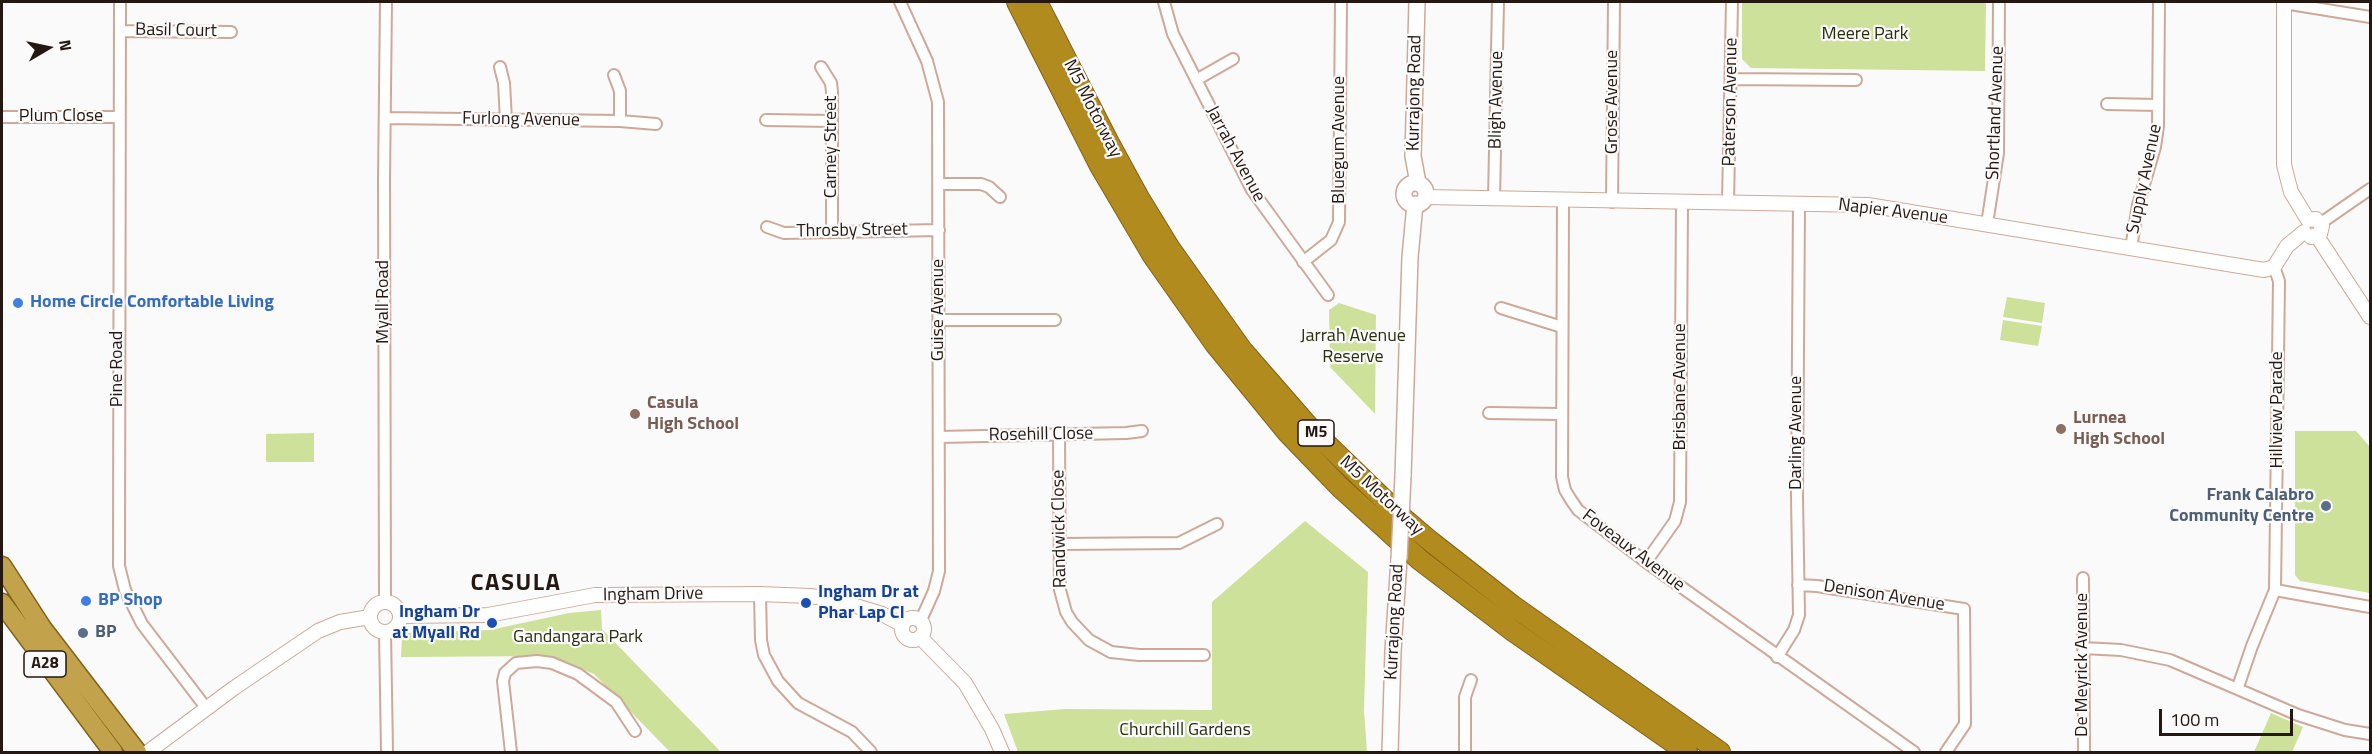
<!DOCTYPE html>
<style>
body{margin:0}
#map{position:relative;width:2372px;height:754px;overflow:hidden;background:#fafafa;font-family:"Titillium Web",sans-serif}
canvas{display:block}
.frame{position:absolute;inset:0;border:3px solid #251711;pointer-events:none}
.north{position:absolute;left:18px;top:18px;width:60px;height:60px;-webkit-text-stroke:4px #fafafa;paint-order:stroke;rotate:81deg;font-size:16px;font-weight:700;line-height:24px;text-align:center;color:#251711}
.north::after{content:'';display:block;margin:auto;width:21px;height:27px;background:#251711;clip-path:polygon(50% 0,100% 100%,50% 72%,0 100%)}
.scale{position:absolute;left:2159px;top:709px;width:134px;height:27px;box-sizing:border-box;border:3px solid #251711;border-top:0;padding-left:8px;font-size:18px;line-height:21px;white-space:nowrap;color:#251711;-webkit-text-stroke:4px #fafafa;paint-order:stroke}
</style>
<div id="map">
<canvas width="2372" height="754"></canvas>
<div class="frame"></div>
<div class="north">N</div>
<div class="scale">100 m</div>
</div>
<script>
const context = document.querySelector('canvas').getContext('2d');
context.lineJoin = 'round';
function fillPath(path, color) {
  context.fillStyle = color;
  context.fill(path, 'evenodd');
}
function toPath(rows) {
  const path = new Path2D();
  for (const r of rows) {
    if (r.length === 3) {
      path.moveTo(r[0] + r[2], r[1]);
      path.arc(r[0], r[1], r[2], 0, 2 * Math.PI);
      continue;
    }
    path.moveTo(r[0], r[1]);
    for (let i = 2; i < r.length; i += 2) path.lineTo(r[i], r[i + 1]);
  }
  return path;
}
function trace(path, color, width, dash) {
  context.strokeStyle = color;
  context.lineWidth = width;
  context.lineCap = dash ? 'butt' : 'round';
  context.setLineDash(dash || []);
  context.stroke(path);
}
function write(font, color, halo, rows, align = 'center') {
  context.font = font + ' "Titillium Web",sans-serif';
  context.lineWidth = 4.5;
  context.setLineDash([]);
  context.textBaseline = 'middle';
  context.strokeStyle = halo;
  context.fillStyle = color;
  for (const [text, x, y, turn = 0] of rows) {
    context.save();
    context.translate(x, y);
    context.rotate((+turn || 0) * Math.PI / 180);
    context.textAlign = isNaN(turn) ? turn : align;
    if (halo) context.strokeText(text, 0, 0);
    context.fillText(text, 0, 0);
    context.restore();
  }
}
const green = toPath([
 [1742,2,1986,2,1985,71,1751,68,1742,59],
 [2007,297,2045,303,2042,323,2003,317],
 [1339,303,1376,315,1375,414,1330,367,1329,310],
 [2003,320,2042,326,2038,346,2000,340],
 [2295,431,2356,431,2370,447,2370,593,2300,581,2295,575],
 [314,433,314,462,266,462,266,434],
 [1305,521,1368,572,1364,711,1367,752,1018,752,1004,714,1065,709,1212,710,1212,602],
 [601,610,602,629,721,752,670,752,594,674,549,656,401,657,402,637,404,633,490,630,569,613],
 [2271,713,2303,727,2292,752,2254,752]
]);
const minor = toPath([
 [120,2,119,566,125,590,142,624,207,709],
 [900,2,927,61,938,102,939,571,934,591,920,622],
 [1164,2,1173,34,1252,190,1328,295],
 [2284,3,2370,17],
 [120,31,231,32],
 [500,67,504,83,506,120],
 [821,67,831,83,832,92,832,230],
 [614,75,620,91,620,121],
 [1732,79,1856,80],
 [1196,80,1233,59],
 [2107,104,2158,105],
 [2,117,120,117],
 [385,118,620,121,656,124],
 [766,120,832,121],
 [939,184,981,184,989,187,1000,197],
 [1494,199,1498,2],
 [1563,201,1562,477,1565,490,1571,500,1578,510,1646,562,1914,752],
 [1612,202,1614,2],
 [1728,202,1732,2],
 [2321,223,2370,189],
 [1987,224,1998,153,1999,2],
 [767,227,784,233,939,230],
 [2131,248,2138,205,2155,147,2158,126,2159,2],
 [1303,262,1331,240,1339,222,1341,2],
 [1501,308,1562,327],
 [939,320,1055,320],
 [1489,413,1562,414],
 [1059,435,1060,590,1066,612,1072,622,1089,640,1111,652,1139,655,1204,655],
 [939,437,1126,433,1142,431],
 [1060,544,1179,543,1217,524],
 [1646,562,1675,521,1680,502,1682,204],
 [2083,578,2084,752],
 [1798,585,1817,586,1964,609,1965,724,1946,752],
 [2275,590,2370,607],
 [760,594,761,640,764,655,778,681,798,703,852,732,871,752],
 [385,602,384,179,386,2],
 [385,632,387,752],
 [2083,648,2121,650,2170,660,2298,715,2345,730,2370,734],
 [1777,657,1794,630,1799,615,1797,497,1799,204],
 [2238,687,2252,646,2275,590,2279,281,2274,267],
 [511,752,503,681,505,673,516,663,537,661,552,663,578,674,616,702,635,731],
 [1465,752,1465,697,1471,680]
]);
const tertiary = toPath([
 [2284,2,2284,165,2291,192,2308,220],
 [1425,197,1868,205,2264,270,2274,267,2287,246,2304,232],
 [2308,220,2316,219,2322,226,2320,234,2311,237],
 [2317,236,2370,317],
 [385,617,15],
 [400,616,488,615,595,595,760,594,810,596,833,599,882,614,903,625],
 [913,629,11],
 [920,637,965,683,992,729,1002,752],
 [148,752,234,688,318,631,340,622,370,617]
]);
const secondary = toPath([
 [1417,2,1413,156,1418,183],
 [1415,194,11],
 [1403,476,1410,257,1415,204],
 [1390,752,1393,651,1399,559]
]);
const trunk = toPath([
 [2,566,42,628,137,752],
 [2,603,113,752]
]);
const motorway = toPath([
 [1017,2,1100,166,1153,256,1215,344,1287,432,1340,487,1420,560,1513,631,1687,752],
 [1037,2,1109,143,1139,198,1169,247,1242,350,1310,428,1402,517,1430,541,1513,606,1720,752]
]);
const secondaryBridge = toPath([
 [1399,559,1403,476]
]);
const markers = [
 [18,303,6,"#3f7fe0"],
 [635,414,6,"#8d6e63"],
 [2061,429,6,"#8d6e63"],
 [2326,506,6,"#5c6f8a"],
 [86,601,6,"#3f7fe0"],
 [806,603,6,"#1a4fb4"],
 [492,623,6,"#1a4fb4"],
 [83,633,6,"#5c6f8a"]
];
const shields = [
 [1316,433,36],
 [45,664,42]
];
const shieldNames = [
 ["M5",1316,433],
 ["A28",45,664]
];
const streetNames = [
 ["Basil Court",176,31,1],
 ["Kurrajong Road",1415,93,-89],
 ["Bligh Avenue",1497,100,-89],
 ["Grose Avenue",1613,102,-90],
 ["Paterson Avenue",1731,102,-89],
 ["M5 Motorway",1092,109,63],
 ["Shortland Avenue",1996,113,-88],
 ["Plum Close",61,117],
 ["Furlong Avenue",521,120,1],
 ["Bluegum Avenue",1340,140,-90],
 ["Carney Street",832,147,-90],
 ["Jarrah Avenue",1235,154,62],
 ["Supply Avenue",2145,179,-78],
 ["Napier Avenue",1893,212,7],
 ["Throsby Street",852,231,-1],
 ["Myall Road",384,302,-90],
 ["Guise Avenue",939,310,-90],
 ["Pine Road",118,369,-90],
 ["Brisbane Avenue",1681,387,-90],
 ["Hillview Parade",2278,410,-90],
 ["Darling Avenue",1797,433,-90],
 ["Rosehill Close",1041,435,-1],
 ["M5 Motorway",1381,496,43],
 ["Randwick Close",1060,529,-91],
 ["Foveaux Avenue",1633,551,37],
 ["Ingham Drive",653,595,-1],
 ["Denison Avenue",1884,596,9],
 ["Kurrajong Road",1395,622,-87],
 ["De Meyrick Avenue",2083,665,-90]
];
const parkNames = [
 ["Meere Park",1865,35],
 ["Jarrah Avenue",1353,337],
 ["Reserve",1353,358],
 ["Gandangara Park",578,638],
 ["Churchill Gardens",1185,731]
];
const shopNames = [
 ["Home Circle Comfortable Living",30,303],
 ["BP Shop",98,601]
];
const educationNames = [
 ["Casula",647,404],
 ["High School",647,425],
 ["Lurnea",2073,419],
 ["High School",2073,440]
];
const serviceNames = [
 ["Frank Calabro",2314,496],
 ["Community Centre",2314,517],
 ["BP",95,633,"left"]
];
const transitNames = [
 ["Ingham Dr at",818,593],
 ["Phar Lap Cl",818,614],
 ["Ingham Dr",480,613,"right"],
 ["at Myall Rd",480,634,"right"]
];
const districtNames = [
 ["CASULA",516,584]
];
fillPath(green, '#cee19a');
trace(minor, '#cea999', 14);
trace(tertiary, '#cea999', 16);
trace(secondary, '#cea999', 18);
trace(trunk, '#816219', 21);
trace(motorway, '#816219', 22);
trace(minor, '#fff', 10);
trace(tertiary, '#fff', 14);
trace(secondary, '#fff', 15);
trace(trunk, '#c2a24b', 18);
trace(motorway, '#b28b1e', 20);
trace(secondaryBridge, '#cea999', 18, []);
trace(secondaryBridge, '#fff', 15);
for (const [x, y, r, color] of markers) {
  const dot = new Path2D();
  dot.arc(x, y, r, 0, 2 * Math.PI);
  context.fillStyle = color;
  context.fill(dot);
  trace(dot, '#fafafa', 2);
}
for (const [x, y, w] of shields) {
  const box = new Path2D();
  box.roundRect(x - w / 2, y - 13, w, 26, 4.5);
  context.fillStyle = '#fafafa';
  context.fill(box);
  trace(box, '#251711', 1.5);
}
write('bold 16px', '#251711', null, shieldNames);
write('18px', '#251711', '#fafafa', streetNames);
write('18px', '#283010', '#fafafa', parkNames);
write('bold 18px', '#366cbe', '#fafafa', shopNames, 'left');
write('bold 18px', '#785e54', '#fafafa', educationNames, 'left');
write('bold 18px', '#4e5e75', '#fafafa', serviceNames, 'right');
write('bold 18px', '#164399', '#fafafa', transitNames, 'left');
context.letterSpacing = '1.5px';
write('bold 24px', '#251711', '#fafafa', districtNames);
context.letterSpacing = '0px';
</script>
